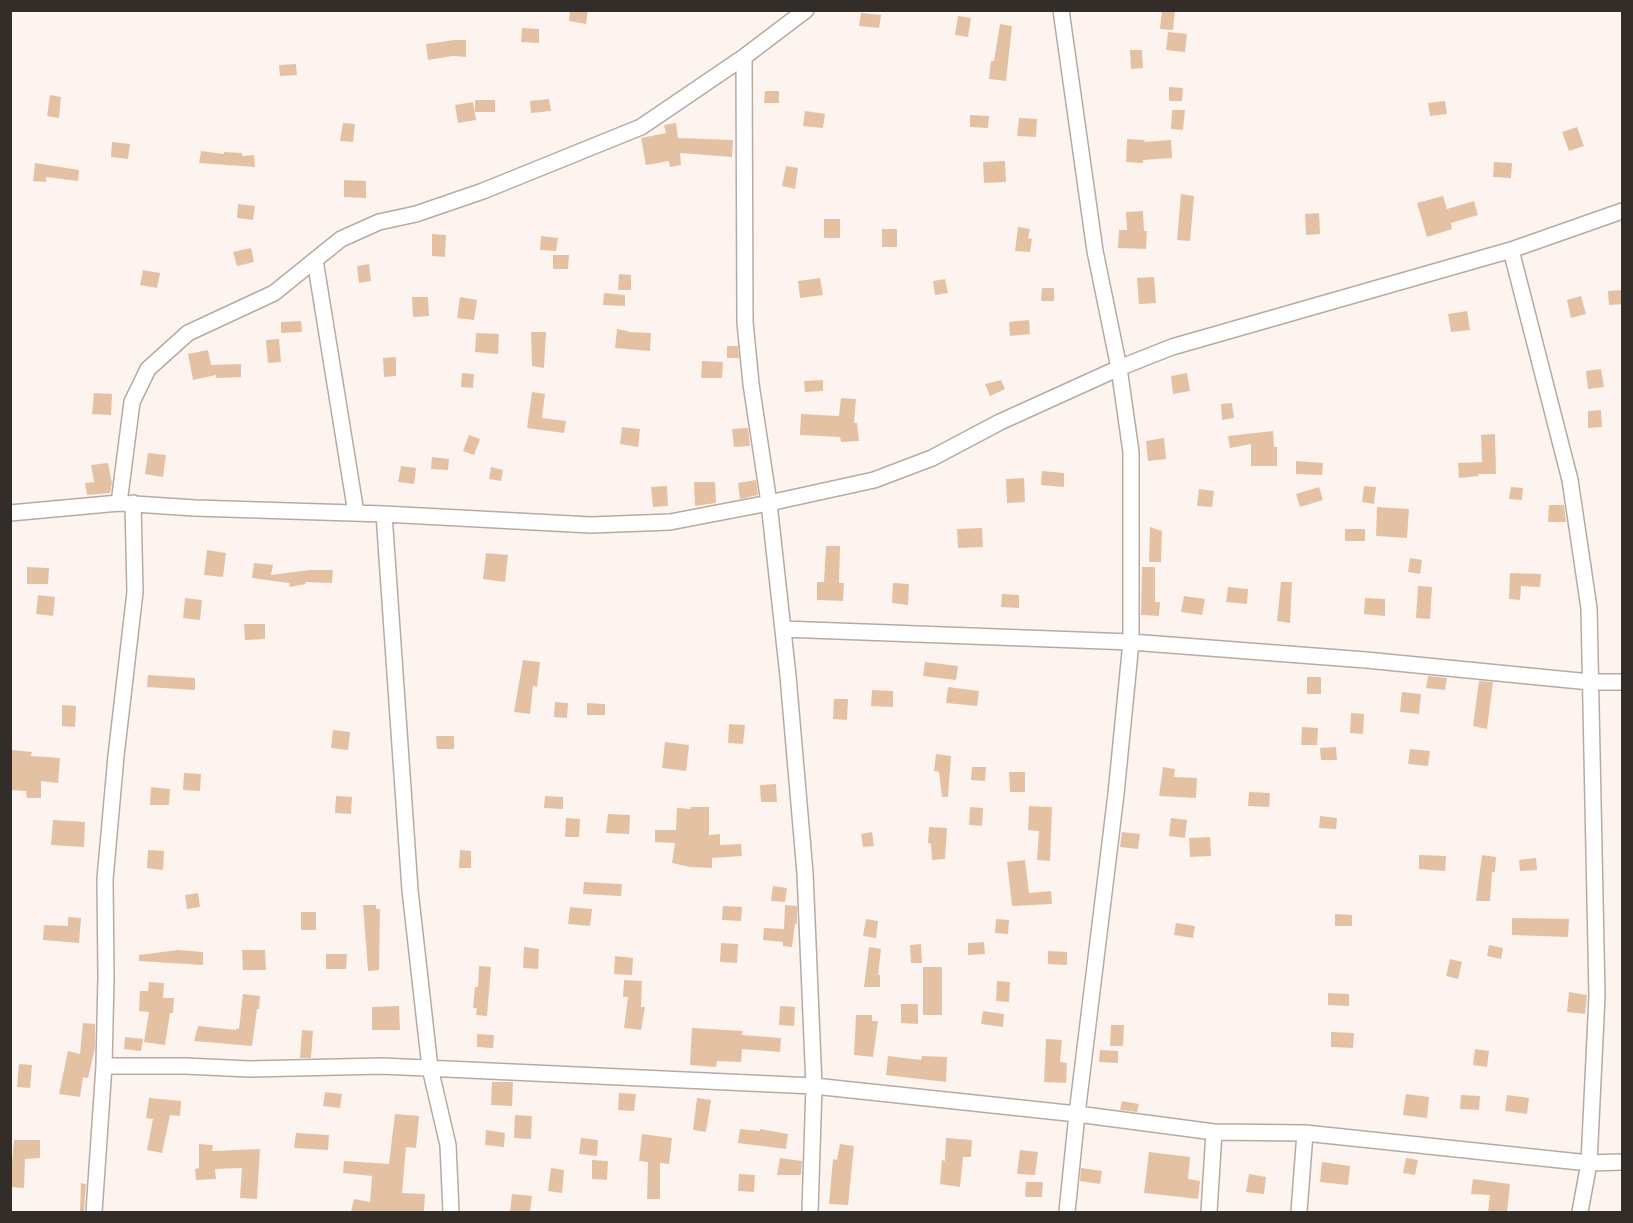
<!DOCTYPE html>
<style>
body{margin:0}
#map{position:relative;width:1633px;height:1223px;overflow:hidden;background:#fef4ef;font-family:Lato,sans-serif}
canvas{display:block}
.frame{position:absolute;inset:0;border:12px solid #332d29;pointer-events:none}
</style>
<div id="map">
<canvas width="1633" height="1223"></canvas>
<div class="frame"></div>
</div>
<script>
const context = document.querySelector('canvas').getContext('2d');
context.lineJoin = 'round';
function fillPath(path, color) {
  context.fillStyle = color;
  context.fill(path, 'evenodd');
}
function toPath(rows) {
  const path = new Path2D();
  for (const r of rows) {
    path.moveTo(r[0], r[1]);
    for (let i = 2; i < r.length; i += 2) path.lineTo(r[i], r[i + 1]);
  }
  return path;
}
function trace(path, color, width, dash) {
  context.strokeStyle = color;
  context.lineWidth = width;
  context.lineCap = dash ? 'butt' : 'round';
  context.setLineDash(dash || []);
  context.stroke(path);
}
const building = toPath([
 [570,10,588,10,586,24,569,21],
 [1162,10,1175,10,1173,30,1160,29],
 [861,13,881,15,879,28,859,26],
 [958,16,971,18,968,37,955,35],
 [1000,24,1012,26,1006,81,989,79,991,61,994,61],
 [522,28,539,29,539,43,521,42],
 [1168,32,1187,34,1185,52,1166,50],
 [454,40,466,40,466,57,453,56,428,60,426,44],
 [1130,50,1142,50,1143,68,1131,69],
 [296,64,297,75,280,76,279,65],
 [1169,87,1183,88,1182,101,1169,101],
 [765,91,779,91,779,103,764,103],
 [50,95,61,97,59,118,47,116],
 [549,99,551,111,531,113,530,101],
 [475,100,495,100,495,112,475,112],
 [1445,101,1447,114,1430,116,1428,103],
 [473,102,476,120,458,123,455,105],
 [1172,110,1185,110,1183,130,1171,129],
 [805,111,825,114,823,128,803,126],
 [970,115,989,116,988,128,970,127],
 [1019,118,1037,119,1036,137,1017,136],
 [343,123,355,124,353,142,340,141],
 [676,123,678,138,733,140,732,157,680,153,681,165,670,167,669,161,646,165,641,138,666,133,664,125],
 [1577,127,1584,146,1569,151,1562,132],
 [1127,139,1145,140,1144,142,1171,140,1172,158,1143,160,1143,163,1126,162],
 [112,142,130,144,128,159,111,157],
 [201,151,224,154,224,152,242,153,242,156,254,155,255,167,199,163],
 [1005,161,1006,182,984,183,983,162],
 [1494,162,1512,163,1511,178,1493,177],
 [35,163,79,170,78,181,46,177,46,182,33,181],
 [786,166,798,168,795,189,782,186],
 [344,180,366,181,366,198,344,197],
 [1181,194,1194,196,1190,241,1177,240],
 [1443,196,1447,209,1474,201,1478,215,1451,223,1452,229,1427,237,1417,203],
 [238,204,255,206,253,220,237,218],
 [1143,211,1144,231,1147,231,1146,249,1118,248,1119,230,1127,230,1126,212],
 [1319,213,1320,234,1306,235,1305,214],
 [824,219,840,219,840,238,824,238],
 [1018,227,1030,229,1028,238,1032,239,1030,252,1015,251],
 [882,229,897,229,897,247,882,247],
 [432,234,446,235,445,257,432,256],
 [541,236,558,238,556,251,540,250],
 [251,248,254,262,237,266,233,252],
 [553,255,569,255,568,269,553,269],
 [369,264,371,281,359,283,357,266],
 [143,270,160,273,157,288,140,285],
 [619,274,631,275,631,290,618,290],
 [1154,277,1156,303,1139,304,1137,278],
 [820,278,823,295,800,298,798,281],
 [945,279,948,293,935,295,933,281],
 [1042,288,1054,288,1054,301,1041,301],
 [1623,290,1623,304,1609,305,1608,291],
 [604,293,625,295,625,306,603,305],
 [1581,296,1586,314,1571,318,1567,300],
 [412,297,428,297,429,316,413,317],
 [460,297,477,300,474,320,457,318],
 [1467,311,1470,330,1451,332,1448,314],
 [1029,320,1030,334,1010,336,1009,322],
 [301,321,302,332,281,333,281,322],
 [617,329,628,331,628,332,651,333,650,351,615,348],
 [531,332,546,332,544,368,532,366],
 [476,333,499,334,498,354,475,352],
 [279,339,281,362,268,363,266,340],
 [727,346,738,346,739,358,727,358],
 [208,350,211,365,241,364,241,377,216,378,216,375,193,380,188,354],
 [396,357,396,376,384,377,383,358],
 [702,361,723,362,722,378,701,378],
 [1601,369,1604,387,1588,389,1586,371],
 [462,373,474,374,473,388,461,387],
 [1187,373,1190,391,1173,394,1171,376],
 [823,380,823,391,805,392,804,381],
 [1001,380,1005,389,990,396,985,384],
 [532,392,545,394,542,418,566,421,564,433,527,428],
 [94,393,112,394,111,415,92,414],
 [841,398,856,399,854,423,857,423,859,441,841,442,840,437,800,435,801,414,839,416],
 [1232,403,1234,418,1222,420,1221,404],
 [1601,410,1602,427,1588,428,1588,411],
 [622,427,640,429,638,447,620,444],
 [748,428,750,446,734,447,732,429],
 [1273,431,1274,447,1277,447,1277,466,1251,466,1251,444,1230,448,1228,436],
 [1495,434,1496,474,1478,474,1479,476,1459,478,1458,463,1482,462,1481,435],
 [469,435,480,439,474,455,463,451],
 [1164,438,1166,459,1148,461,1146,441],
 [148,453,166,455,163,477,145,474],
 [432,457,449,459,448,470,431,469],
 [1296,461,1323,463,1322,475,1296,474],
 [108,463,112,483,110,493,87,495,85,483,94,482,91,465],
 [401,466,416,468,414,484,398,482],
 [491,467,503,470,501,481,489,479],
 [1042,471,1064,473,1064,487,1041,485],
 [1024,478,1025,502,1007,503,1006,479],
 [756,480,758,495,740,499,738,483],
 [694,482,715,482,716,503,695,506],
 [667,486,668,506,653,507,651,487],
 [1364,486,1376,487,1374,504,1362,502],
 [1319,487,1323,500,1300,507,1296,494],
 [1511,487,1523,488,1522,500,1509,499],
 [1199,489,1214,491,1212,507,1197,506],
 [1549,505,1564,505,1566,522,1548,522],
 [1377,507,1409,509,1407,538,1376,536],
 [1150,527,1162,531,1161,562,1149,562],
 [982,528,983,547,958,548,957,529],
 [1345,529,1365,529,1365,541,1345,541],
 [826,546,840,546,839,583,844,583,843,601,817,600,817,582,824,582],
 [207,550,226,553,223,577,204,575],
 [486,553,508,555,505,582,483,579],
 [1410,558,1422,560,1420,574,1408,572],
 [254,563,273,565,271,575,310,570,333,570,332,583,305,582,306,584,290,587,289,583,252,578],
 [27,567,49,568,48,584,27,584],
 [1142,567,1155,567,1155,602,1160,602,1159,616,1141,615],
 [1510,573,1541,574,1540,587,1521,586,1520,600,1509,599],
 [1281,582,1292,582,1290,623,1277,621],
 [893,583,909,584,908,605,892,603],
 [1418,586,1432,587,1430,619,1416,618],
 [1228,587,1248,589,1247,604,1226,602],
 [1002,594,1019,595,1019,608,1001,607],
 [38,595,55,597,53,616,36,614],
 [1184,596,1205,599,1202,615,1181,612],
 [185,598,202,600,200,620,183,618],
 [1365,598,1385,599,1385,616,1364,614],
 [244,624,265,624,265,639,245,640],
 [523,660,540,662,537,687,533,686,530,714,514,712],
 [925,662,958,666,956,680,923,676],
 [148,675,195,678,195,690,147,687],
 [1428,676,1447,678,1445,690,1426,688],
 [1307,677,1321,677,1321,694,1307,694],
 [1479,681,1493,682,1487,729,1473,726],
 [948,687,979,691,977,706,946,703],
 [872,690,893,691,893,707,871,706],
 [1402,692,1421,694,1419,714,1400,712],
 [834,699,848,699,847,720,833,719],
 [555,702,568,703,567,718,554,717],
 [587,703,605,704,605,715,587,715],
 [62,705,76,706,75,727,62,726],
 [1351,713,1364,714,1363,734,1350,733],
 [729,724,745,725,743,744,728,743],
 [1302,727,1318,728,1317,745,1301,745],
 [333,730,350,732,348,750,331,748],
 [436,736,454,736,454,749,437,749],
 [665,742,689,745,686,771,662,768],
 [1336,747,1337,760,1321,760,1320,748],
 [1410,749,1430,751,1428,766,1408,764],
 [12,750,32,752,31,756,60,758,58,783,41,781,41,798,27,798,26,791,10,790],
 [936,754,951,756,948,797,942,797,939,772,934,771],
 [972,767,986,767,985,781,971,780],
 [1163,767,1175,769,1174,777,1197,778,1196,798,1159,796],
 [1009,772,1025,772,1025,792,1010,792],
 [184,773,201,774,200,791,183,790],
 [776,784,777,802,761,802,760,785],
 [151,787,170,789,169,805,150,805],
 [1249,792,1270,793,1269,807,1248,806],
 [336,796,352,797,351,814,335,813],
 [545,796,563,797,563,809,544,808],
 [1029,806,1052,807,1050,861,1037,860,1039,831,1028,830],
 [691,807,709,807,709,835,720,834,720,845,741,844,742,856,712,858,712,868,690,867,672,863,675,843,655,842,655,830,676,830,677,808,691,809],
 [970,807,983,808,982,826,969,825],
 [608,814,630,815,629,834,606,833],
 [1320,816,1337,818,1336,829,1319,828],
 [566,818,580,819,579,837,565,837],
 [1171,818,1187,820,1185,838,1169,836],
 [53,820,85,822,84,847,51,845],
 [929,827,947,828,945,859,932,860,931,844,928,843],
 [872,832,874,846,863,847,861,834],
 [1122,832,1140,834,1138,849,1120,847],
 [1210,837,1211,856,1190,857,1189,838],
 [148,850,164,851,163,870,147,868],
 [460,850,471,851,471,868,459,868],
 [1419,855,1446,856,1445,871,1419,869],
 [1482,855,1496,857,1495,872,1492,872,1490,901,1476,901],
 [1536,858,1537,870,1520,871,1519,860],
 [1025,860,1029,893,1051,891,1052,904,1012,906,1007,862],
 [584,882,622,884,621,896,583,894],
 [773,886,787,888,785,902,771,901],
 [198,893,200,907,187,909,185,895],
 [363,905,376,905,376,909,380,909,379,970,368,971],
 [785,905,797,906,797,924,795,924,792,947,783,946,783,942,763,940,764,928,784,929],
 [723,906,742,907,741,921,722,920],
 [570,907,592,909,590,926,568,924],
 [301,912,316,912,316,930,301,930],
 [1335,914,1352,915,1352,926,1335,926],
 [68,917,81,918,79,943,43,940,44,925,68,926],
 [1512,918,1569,919,1568,937,1512,935],
 [866,919,878,921,876,938,863,936],
 [996,919,1009,920,1008,934,995,933],
 [1176,923,1195,926,1193,938,1174,935],
 [984,942,985,954,968,955,968,943],
 [721,943,738,944,737,963,720,962],
 [921,944,922,963,911,963,910,945],
 [1489,945,1503,948,1501,959,1487,956],
 [524,947,539,949,538,969,523,968],
 [869,947,881,949,878,975,880,975,880,987,864,987],
 [178,950,203,952,203,965,139,961,139,955],
 [242,950,265,950,266,970,243,970],
 [1048,951,1067,952,1067,965,1048,964],
 [326,954,347,954,346,969,326,969],
 [615,956,633,958,632,975,614,974],
 [1450,959,1462,962,1458,979,1446,976],
 [479,966,491,967,487,1016,476,1015,477,1008,473,1008,475,987,478,987],
 [923,967,942,967,942,1015,923,1015],
 [624,980,642,981,641,1007,645,1007,641,1030,624,1028,628,997,623,997],
 [997,981,1010,982,1009,1002,996,1001],
 [149,982,164,983,163,998,174,998,173,1013,170,1013,165,1045,144,1042,149,1012,139,1011,140,991,148,991],
 [1569,992,1587,995,1585,1014,1567,1012],
 [1328,993,1349,994,1349,1006,1328,1005],
 [243,994,260,996,259,1009,257,1009,252,1046,194,1041,198,1026,236,1030,237,1028,239,1029],
 [901,1004,918,1004,918,1024,901,1023],
 [399,1006,400,1030,372,1030,372,1007],
 [780,1006,795,1007,794,1026,779,1025],
 [983,1011,1004,1014,1003,1027,981,1024],
 [856,1015,872,1015,872,1021,878,1021,873,1057,854,1055],
 [83,1023,95,1024,95,1048,88,1078,83,1077,80,1097,59,1094,68,1051,80,1054],
 [1111,1025,1124,1025,1123,1046,1110,1046],
 [692,1028,743,1031,742,1035,781,1038,780,1052,742,1049,741,1062,717,1061,716,1067,690,1065],
 [302,1030,313,1031,311,1058,300,1058],
 [1331,1032,1354,1033,1353,1048,1331,1047],
 [477,1034,494,1035,493,1048,477,1047],
 [125,1037,143,1039,141,1051,124,1049],
 [1046,1039,1062,1040,1060,1062,1067,1063,1066,1083,1044,1082],
 [1475,1049,1489,1051,1487,1067,1473,1065],
 [1100,1050,1118,1051,1118,1063,1099,1062],
 [888,1056,921,1060,922,1056,947,1057,946,1082,886,1075],
 [19,1064,32,1065,30,1088,17,1087],
 [492,1082,513,1082,512,1106,491,1105],
 [325,1092,342,1094,340,1108,323,1106],
 [619,1093,636,1094,634,1111,618,1110],
 [1406,1094,1429,1097,1427,1118,1403,1115],
 [1461,1095,1480,1096,1479,1110,1460,1109],
 [1507,1095,1529,1098,1527,1114,1505,1111],
 [149,1098,181,1101,180,1116,170,1115,162,1153,147,1150,153,1119,146,1118],
 [697,1098,711,1100,706,1132,693,1130],
 [1122,1101,1139,1104,1137,1112,1120,1110],
 [395,1114,419,1116,416,1148,406,1147,402,1193,425,1194,424,1212,351,1212,354,1199,370,1202,372,1176,343,1173,344,1161,389,1164],
 [515,1115,532,1116,531,1139,514,1138],
 [740,1129,760,1131,760,1129,788,1134,786,1149,738,1143],
 [486,1130,505,1133,504,1147,485,1145],
 [296,1133,329,1135,328,1150,294,1148],
 [642,1134,672,1138,669,1164,660,1163,660,1199,647,1199,648,1162,639,1161],
 [581,1138,598,1140,597,1156,579,1154],
 [946,1138,972,1140,971,1157,963,1157,960,1187,940,1184,942,1160,945,1161],
 [14,1140,40,1140,40,1158,25,1159,24,1188,10,1187],
 [199,1144,213,1145,212,1151,260,1149,257,1199,240,1198,242,1168,215,1169,216,1179,196,1180,195,1169,199,1168],
 [840,1144,854,1146,848,1205,829,1204,833,1159,837,1160],
 [1020,1150,1038,1152,1035,1175,1017,1174],
 [1149,1152,1190,1157,1188,1179,1200,1181,1198,1199,1144,1193],
 [780,1158,802,1161,801,1175,777,1175],
 [1406,1158,1418,1160,1415,1175,1403,1173],
 [592,1160,608,1161,607,1180,592,1179],
 [1322,1162,1350,1166,1348,1185,1320,1182],
 [551,1168,564,1170,562,1193,548,1191],
 [1081,1168,1102,1171,1100,1184,1080,1181],
 [739,1174,755,1175,754,1192,738,1191],
 [1249,1174,1266,1177,1264,1194,1246,1192],
 [1473,1179,1510,1184,1507,1212,1488,1212,1490,1195,1471,1194],
 [1026,1182,1043,1182,1042,1197,1025,1197],
 [81,1183,86,1184,84,1211,80,1211],
 [512,1194,532,1196,530,1212,510,1212]
]);
const street = toPath([
 [1061,10,1095,251,1119,368,1131,452,1131,642,1116,794,1077,1114,1067,1212],
 [744,57,745,322,751,384,769,503,788,676,805,873,814,1086,810,1212],
 [1511,250,1570,480,1589,608,1597,996,1589,1163,1580,1212],
 [315,260,356,513],
 [119,503,132,402,148,369,188,333,274,293,341,239,379,222,416,214,483,191,641,127,744,57,806,10],
 [10,513,119,503,195,508,384,514,591,525,670,522,769,503,874,480,932,458,1000,422,1119,368,1172,347,1511,250,1622,211],
 [384,514,410,890,430,1068,448,1145,451,1212],
 [783,629,1131,642,1366,660,1590,682,1622,682],
 [104,1066,185,1066,250,1069,382,1066,814,1086,1077,1114,1214,1132,1305,1133,1589,1163,1622,1162],
 [94,1212,104,1066,106,977,105,879,116,756,135,592,133,503],
 [1209,1212,1214,1132],
 [1299,1212,1305,1133]
]);
fillPath(building, '#e5c1a4');
trace(street, '#b9aaa1', 18);
trace(street, '#fff', 15);
</script>
